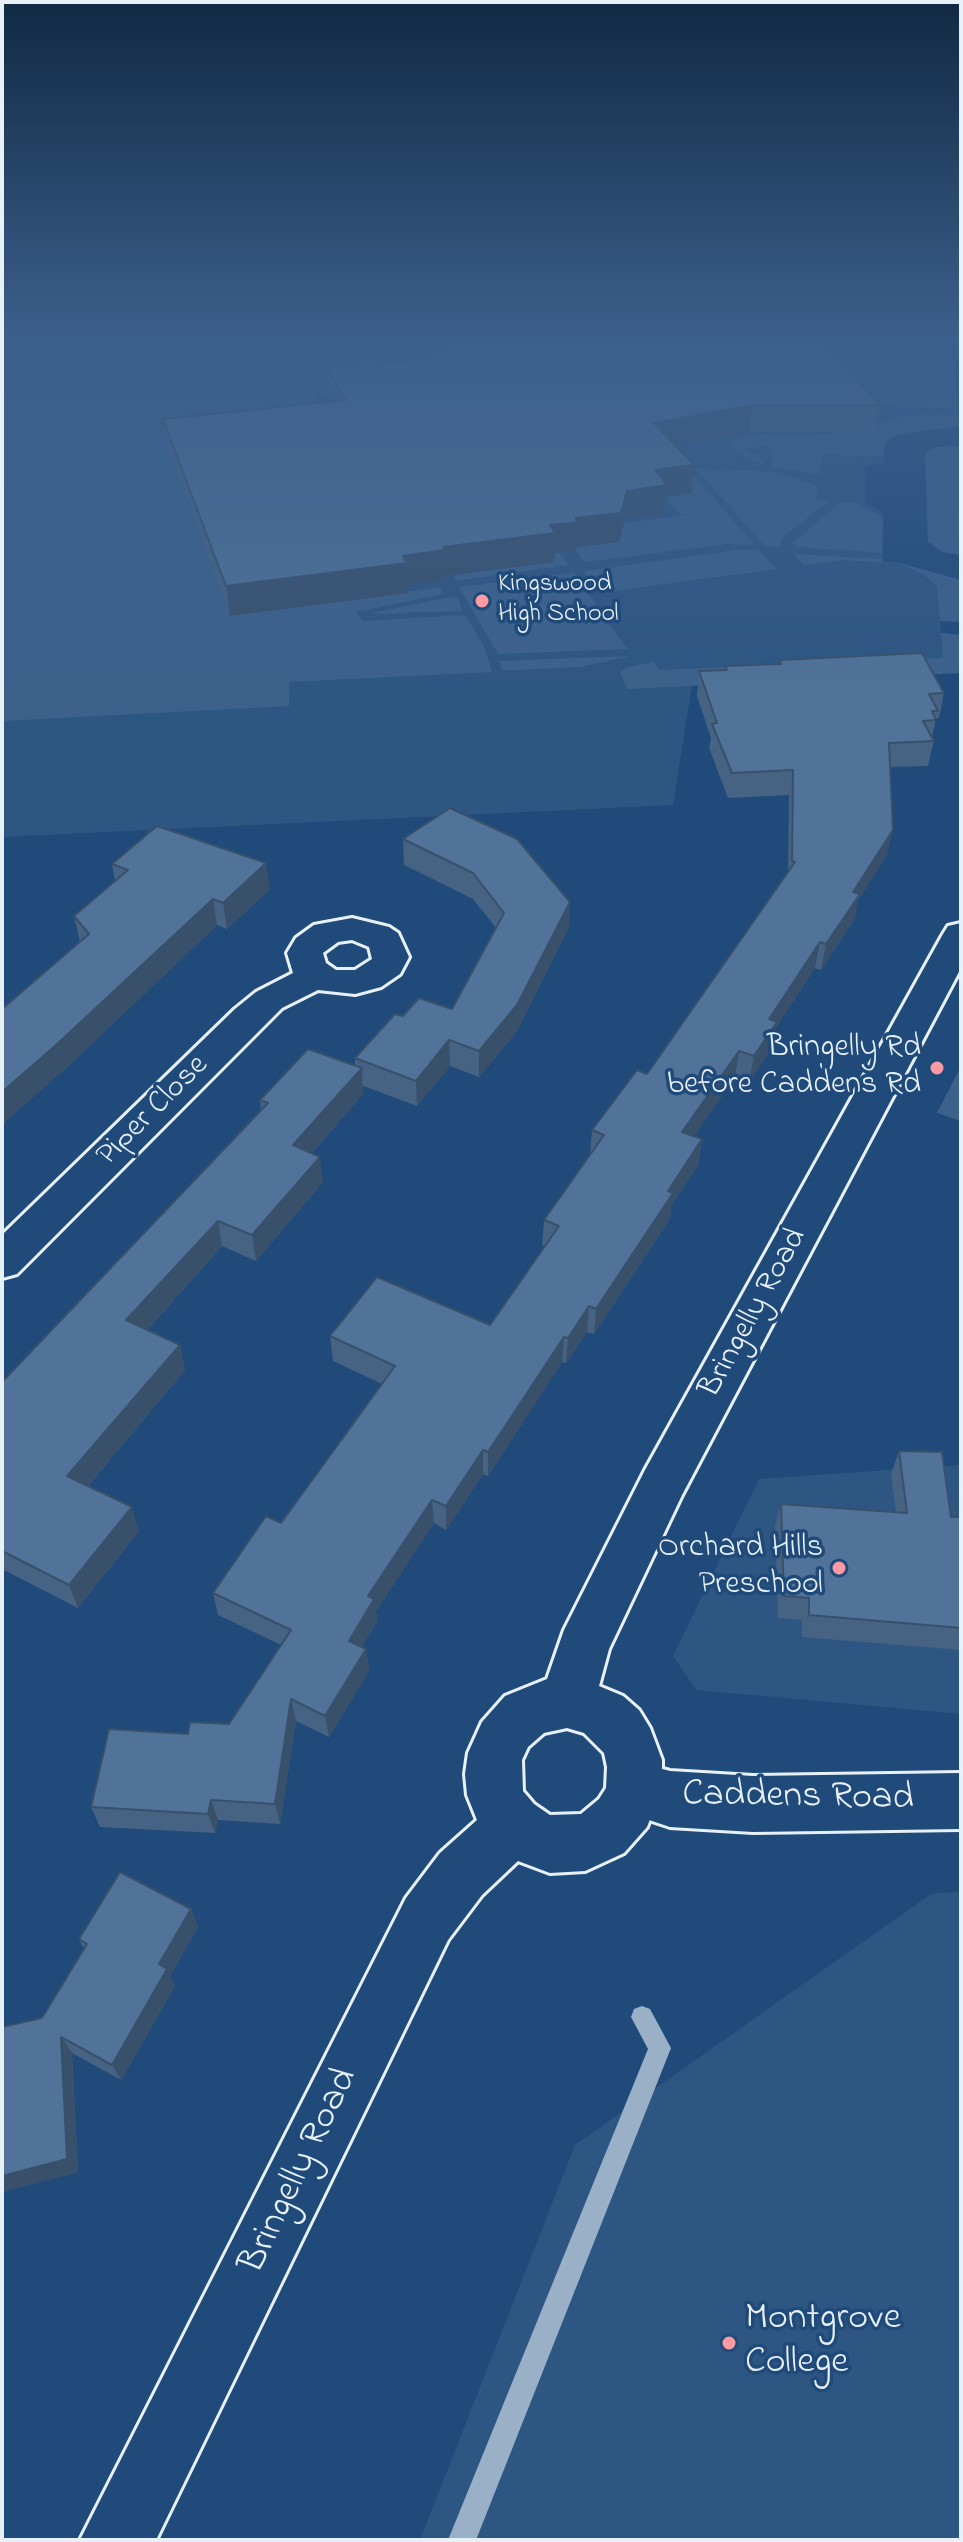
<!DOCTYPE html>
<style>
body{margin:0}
#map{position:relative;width:963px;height:2542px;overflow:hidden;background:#1f4a7a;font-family:"Indie Flower",sans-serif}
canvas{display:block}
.frame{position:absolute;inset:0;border:4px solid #e8f1f8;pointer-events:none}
</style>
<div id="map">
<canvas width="963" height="2542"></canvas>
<div class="frame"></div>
</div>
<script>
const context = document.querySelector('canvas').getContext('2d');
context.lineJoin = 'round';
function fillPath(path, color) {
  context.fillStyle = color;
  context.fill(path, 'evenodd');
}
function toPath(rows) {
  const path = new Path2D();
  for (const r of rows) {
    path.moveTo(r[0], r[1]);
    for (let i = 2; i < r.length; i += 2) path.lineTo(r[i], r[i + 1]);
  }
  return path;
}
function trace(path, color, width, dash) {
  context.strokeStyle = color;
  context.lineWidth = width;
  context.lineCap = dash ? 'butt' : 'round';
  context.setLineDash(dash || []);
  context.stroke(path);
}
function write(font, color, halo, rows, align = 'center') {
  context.font = font + ' "Indie Flower",sans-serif';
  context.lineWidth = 7;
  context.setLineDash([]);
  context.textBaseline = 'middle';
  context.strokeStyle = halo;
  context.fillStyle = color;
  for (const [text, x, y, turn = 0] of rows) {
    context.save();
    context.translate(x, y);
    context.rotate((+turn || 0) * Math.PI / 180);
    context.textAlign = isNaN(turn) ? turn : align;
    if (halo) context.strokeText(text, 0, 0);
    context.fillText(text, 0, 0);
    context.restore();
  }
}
const built = toPath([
 [2,341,739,341,743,354,953,356,959,426,911,431,890,438,884,445,884,463,865,466,865,502,883,513,883,562,899,563,961,580,961,622,940,621,941,633,961,635,961,673,692,686,673,805,2,837],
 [961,1465,961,1714,696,1690,673,1656,759,1479],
 [961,1891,961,2540,420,2540,575,2145,931,1894]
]);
const green = toPath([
 [2,341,285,341,327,416,167,447,230,616,440,587,443,594,356,612,363,621,465,615,485,648,492,672,289,682,289,706,2,721],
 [293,341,601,341,422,352,442,382,324,396],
 [743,354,953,356,958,409,887,406,876,399,874,394,881,383,848,382],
 [920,414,951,415,959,419,959,426,895,435,886,441,883,455,867,457,823,454,818,475,772,467,773,459,767,452,773,451,769,446,747,448,752,454,758,453,764,466,738,454,729,444,729,441,746,434,810,436,867,428,899,417],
 [946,446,961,447,961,555,942,552,928,542,925,455,930,449],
 [687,468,755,545,727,544,585,562,561,531,687,515,679,514,666,497,691,493,643,471],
 [695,468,775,472,818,486,817,500,829,501,782,538,780,547,765,546],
 [841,502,855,503,883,518,882,553,798,547,793,543],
 [737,550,759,550,776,569,599,593,584,571],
 [560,553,569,565,455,581,454,575],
 [794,554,882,559,883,562,899,563,961,580,961,622,940,621,937,586,923,574,900,564,844,560,804,565],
 [574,573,627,649,498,654,459,587],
 [458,597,462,611,368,614,445,598],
 [941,633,961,635,961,673,627,689,621,675,621,671,628,667,654,662,659,670,943,658],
 [631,656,580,667,517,670,502,670,499,661],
 [961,1066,961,1121,937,1113]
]);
const stream = toPath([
 [642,2006,650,2009,671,2048,476,2540,448,2540,648,2049,631,2017,634,2009,642,2006]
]);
const minor = toPath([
 [352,918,389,927,398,933,409,957,400,974,381,987,355,994,318,990,282,1008,17,1274,2,1278,2,1235,235,1009,256,992,293,973,287,953,296,938,314,925,352,918],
 [352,940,369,947,372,959,355,970,336,970,326,963,323,953,338,942,352,940]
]);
const tertiary = toPath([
 [636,1762,670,1771,753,1776,961,1773,961,1829,753,1832,670,1827,616,1809,608,1790,616,1771,636,1762]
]);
const secondary = toPath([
 [961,923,961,968,682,1495,609,1649,599,1686,623,1696,639,1710,650,1728,662,1760,662,1788,647,1827,624,1853,585,1871,550,1873,518,1861,482,1895,448,1940,156,2540,80,2540,406,1898,440,1853,477,1820,467,1795,465,1774,468,1753,482,1722,505,1696,547,1679,564,1630,645,1470,943,934,948,926,961,923],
 [567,1728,584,1733,604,1753,607,1767,606,1788,599,1799,581,1814,550,1815,534,1804,523,1791,522,1760,528,1747,544,1733,567,1728]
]);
const wall = toPath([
 [428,341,917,341,915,355,835,354,880,405,875,432,749,432,676,446,691,494,666,497,665,514,625,519,619,542,576,547,576,551,555,553,554,562,446,576,446,580,408,585,408,593,230,616,167,447,163,419,333,401,330,396,328,369,432,358,428,353],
 [780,660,944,693,939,718,936,718,932,738,934,741,928,766,890,767,887,855,858,900,854,920,821,970,815,968,776,1027,772,1048,749,1082,735,1077,694,1136,702,1139,698,1165,671,1206,670,1219,594,1334,587,1332,566,1363,562,1362,488,1476,483,1474,446,1530,434,1523,376,1611,377,1622,361,1647,366,1649,369,1671,329,1737,296,1721,280,1824,218,1820,215,1833,100,1827,91,1807,188,1734,229,1724,281,1645,218,1615,213,1593,281,1523,382,1384,333,1361,330,1336,490,1325,545,1246,542,1245,544,1220,590,1155,592,1130,647,1074,788,874,789,795,728,798,709,748,711,738,697,696,699,671,725,670,725,666,779,664],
 [450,808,569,927,517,1031,479,1077,450,1066,417,1106,363,1086,363,1094,312,1153,323,1182,256,1261,222,1246,147,1330,180,1345,185,1370,88,1486,139,1531,78,1608,2,1569,2,1382,261,1110,260,1100,355,1066,355,1058,403,1016,452,1009,496,928,473,899,404,865,403,839],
 [112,864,270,889,227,929,217,925,63,1071,80,942,74,916,115,881],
 [899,1451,951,1517,961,1517,961,1650,802,1637,802,1620,778,1618,775,1526,781,1504,896,1512,891,1474],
 [191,1909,198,1927,170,1976,175,1986,121,2080,72,2053,78,2172,2,2192,2,2027,42,2018,84,1949,79,1939]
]);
const shadedWall = toPath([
 [753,405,749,432,652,450,654,423],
 [694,465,691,494,666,497,665,514,625,519,619,542,576,547,576,551,555,553,554,562,446,576,446,580,408,585,408,593,230,616,226,586,403,556,550,525,575,518,627,491,655,470],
 [893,830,887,855,858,900,854,920,821,970,826,944,853,892],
 [266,863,270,889,227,929,223,903],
 [213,899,217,925,63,1071,2,1125,2,1092],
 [570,902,569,927,517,1031,479,1077,479,1051],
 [820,942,815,968,776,1027,772,1048,749,1082,754,1056,769,1019],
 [449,1040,450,1066,417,1106,416,1081],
 [739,1051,735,1077,679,1158,682,1132],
 [362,1068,363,1094,296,1171,293,1145],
 [702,1139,698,1165,671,1206,670,1219,594,1334,596,1309,668,1191],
 [320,1157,323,1182,256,1261,252,1235],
 [218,1221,222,1246,133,1345,126,1320],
 [589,1306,587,1332,566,1363,568,1338],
 [564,1337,562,1362,488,1476,488,1452],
 [180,1345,185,1370,76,1500,67,1476],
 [483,1450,483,1474,446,1530,446,1506],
 [432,1500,434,1523,376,1611,377,1622,352,1663,349,1641,368,1596],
 [132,1507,139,1531,78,1608,69,1585],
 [366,1649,369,1671,329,1737,325,1716],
 [291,1699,296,1721,280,1824,275,1804],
 [211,1800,218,1820,215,1833,208,1814],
 [191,1909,198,1927,170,1976,175,1986,121,2080,112,2065,159,1964],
 [61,2037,72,2053,78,2172,2,2192,2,2176]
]);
const building = toPath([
 [438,341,822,341,880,405,753,405,654,423,694,465,655,470,667,485,627,491,621,513,575,518,578,522,550,525,555,533,443,547,445,550,403,556,407,563,226,586,163,419,346,400,328,369,449,356,438,341],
 [922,653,944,693,929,694,938,711,932,711,936,720,923,721,934,741,889,743,893,830,853,892,860,894,826,944,820,942,769,1019,777,1022,754,1056,739,1051,682,1132,702,1139,668,1191,673,1193,596,1309,589,1306,568,1338,564,1337,488,1452,483,1450,446,1506,432,1500,368,1596,374,1599,349,1641,366,1649,325,1716,291,1699,275,1804,211,1800,208,1814,91,1807,109,1729,188,1734,190,1722,229,1724,291,1630,213,1593,266,1516,281,1523,395,1366,330,1336,377,1277,490,1325,559,1226,544,1220,604,1135,592,1130,637,1070,647,1074,795,862,792,861,793,770,732,773,712,724,717,723,699,671,727,670,725,666,781,664,780,660,922,653],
 [450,808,517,839,570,902,517,1005,479,1051,449,1040,416,1081,355,1058,395,1014,403,1016,419,998,452,1009,504,913,473,873,403,839,450,808],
 [157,826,266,863,223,903,213,899,56,1045,2,1092,2,1009,89,934,74,916,128,870,112,864,157,826],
 [308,1049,362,1068,293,1145,320,1157,252,1235,218,1221,126,1320,180,1345,67,1476,132,1507,69,1585,2,1551,2,1382,268,1103,260,1100,308,1049],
 [899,1451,942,1452,951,1517,961,1517,961,1628,809,1615,809,1598,784,1596,781,1504,907,1513,899,1451],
 [120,1872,191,1909,159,1964,167,1969,112,2065,61,2037,67,2159,2,2176,2,2027,42,2018,87,1944,79,1939,120,1872]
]);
const markers = [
 [482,601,8,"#ff9aa2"],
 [937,1068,8,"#ff9aa2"],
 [839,1568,8,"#ff9aa2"],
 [729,2343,8,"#ff9aa2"]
];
const farPoinames = [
 ["Kingswood",498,586],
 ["High School",498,616]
];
const poiNames = [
 ["Bringelly Rd",921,1050],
 ["before Caddens Rd",921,1087],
 ["Orchard Hills",823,1550],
 ["Preschool",823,1587]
];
const streetNames = [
 ["Piper Close",154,1112,-45],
 ["Bringelly Road",755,1314,-61]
];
const nearStreetnames = [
 ["Caddens Road",798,1799,1],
 ["Bringelly Road",301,2172,-64]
];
const nearPoinames = [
 ["Montgrove",745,2321],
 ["College",745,2365]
];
fillPath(built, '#2e5683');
fillPath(green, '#3c628c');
fillPath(stream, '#9ab0c7');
trace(minor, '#e8f1f8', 6);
trace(tertiary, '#e8f1f8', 6);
trace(secondary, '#e8f1f8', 6);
fillPath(minor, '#1f4a7a');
fillPath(tertiary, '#1f4a7a');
fillPath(secondary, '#1f4a7a');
fillPath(wall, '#466384');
fillPath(shadedWall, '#39506b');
fillPath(building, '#517399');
trace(building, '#39506b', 2);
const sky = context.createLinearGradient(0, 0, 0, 697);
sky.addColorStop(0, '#112943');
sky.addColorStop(0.49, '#3c608d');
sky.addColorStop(1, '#3c608d00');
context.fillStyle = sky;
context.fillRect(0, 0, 963, 697);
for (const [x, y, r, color] of markers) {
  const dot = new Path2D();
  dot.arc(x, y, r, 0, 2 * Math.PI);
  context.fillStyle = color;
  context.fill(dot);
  trace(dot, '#1f4a7a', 3);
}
write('26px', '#e8f1f8', '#1f4a7a', farPoinames, 'left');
write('32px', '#e8f1f8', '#1f4a7a', poiNames, 'right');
write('32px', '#e8f1f8', '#1f4a7a', streetNames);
write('38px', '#e8f1f8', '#1f4a7a', nearStreetnames);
write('38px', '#e8f1f8', '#1f4a7a', nearPoinames, 'left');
</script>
